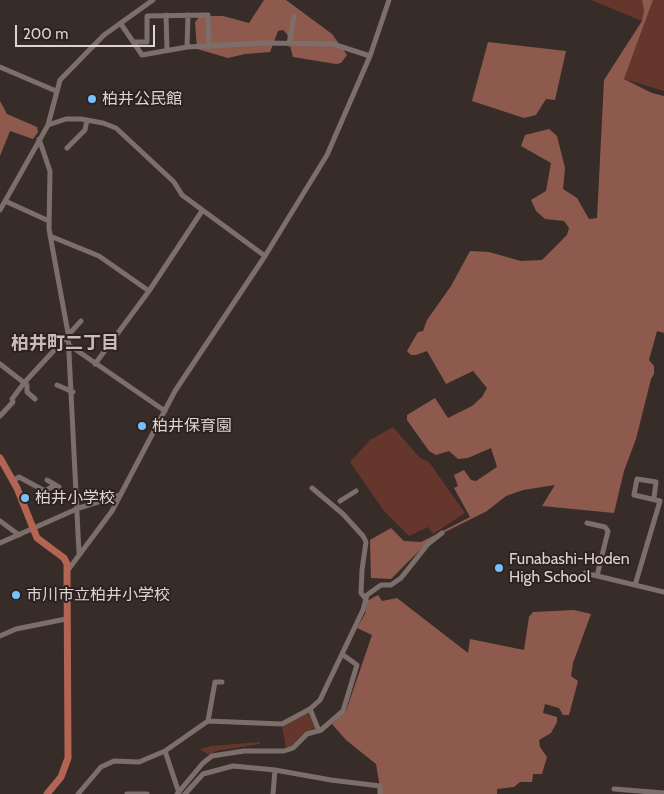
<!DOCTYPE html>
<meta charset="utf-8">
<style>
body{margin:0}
#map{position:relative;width:664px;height:794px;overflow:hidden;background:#382c29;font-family:Cabin,sans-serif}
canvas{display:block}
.scale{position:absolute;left:15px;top:25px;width:140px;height:22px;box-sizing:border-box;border:2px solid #ddd5d3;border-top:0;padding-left:6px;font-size:15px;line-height:18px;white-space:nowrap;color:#ddd5d3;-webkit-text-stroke:4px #2e2220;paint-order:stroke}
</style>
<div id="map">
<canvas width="664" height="794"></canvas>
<div class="scale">200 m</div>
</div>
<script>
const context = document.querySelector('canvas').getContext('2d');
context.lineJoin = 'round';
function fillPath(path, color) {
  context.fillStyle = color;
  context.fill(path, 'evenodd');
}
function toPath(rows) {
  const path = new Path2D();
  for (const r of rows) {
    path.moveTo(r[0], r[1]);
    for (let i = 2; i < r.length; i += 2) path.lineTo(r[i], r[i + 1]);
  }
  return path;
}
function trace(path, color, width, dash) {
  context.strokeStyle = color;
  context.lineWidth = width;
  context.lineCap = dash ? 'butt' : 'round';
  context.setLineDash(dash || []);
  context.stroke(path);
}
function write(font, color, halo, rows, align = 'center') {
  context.font = font + ' Cabin,"Noto Sans JP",sans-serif';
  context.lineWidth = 4;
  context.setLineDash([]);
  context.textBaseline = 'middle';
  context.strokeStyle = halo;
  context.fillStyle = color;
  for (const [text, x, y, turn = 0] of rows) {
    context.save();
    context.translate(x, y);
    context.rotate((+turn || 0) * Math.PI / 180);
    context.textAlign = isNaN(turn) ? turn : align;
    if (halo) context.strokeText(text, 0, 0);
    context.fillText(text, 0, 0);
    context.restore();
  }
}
const green = toPath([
 [591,0,642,0,644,10,642,21],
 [653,0,664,0,664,91,624,79],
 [393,427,420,458,429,462,465,513,433,534,428,527,409,536,384,511,350,462,370,440],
 [308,713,315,728,302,735,291,746,286,748,282,726],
 [260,742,260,744,216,751,209,755,200,749,211,746]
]);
const forest = toPath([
 [264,0,286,0,332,34,347,55,341,63,336,64,293,57,287,34,283,30,278,31,270,52,245,54,228,58,197,49,195,22,200,16,223,16,249,23],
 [642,0,653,0,624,79,652,93,664,96,664,333,657,331,649,360,654,366,654,374,651,379,636,439,624,471,614,513,542,506,555,485,523,490,506,496,487,511,431,539,391,579,371,578,370,540,391,528,404,541,421,542,470,517,454,488,458,486,454,475,464,470,471,480,476,481,497,467,491,448,468,458,458,459,449,451,436,455,429,451,407,420,407,415,435,398,448,418,472,406,482,397,487,388,473,371,446,384,427,351,416,355,411,355,407,351,418,332,423,331,427,320,451,286,470,251,489,252,521,261,542,260,567,235,569,228,564,221,545,219,536,211,531,200,546,191,551,163,521,146,525,135,549,129,557,136,565,168,563,189,577,198,589,219,597,218,604,80,642,21,644,10],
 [488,42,566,51,555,100,546,99,536,115,524,118,472,101],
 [0,101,7,114,37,127,38,132,33,139,10,131,0,156],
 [378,595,382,601,397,598,468,653,470,639,524,650,529,617,533,612,574,610,591,614,573,663,571,676,578,681,569,715,563,715,559,708,545,704,543,713,557,717,557,722,551,733,539,740,540,747,547,757,542,774,533,774,532,782,520,782,514,787,497,789,497,794,381,794,376,764,346,740,332,724,346,711,372,635,357,628,365,614,367,601]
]);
const minor = toPath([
 [166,15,167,50],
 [121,24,142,55,187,47,265,43,333,44,370,56],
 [134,42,147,42,147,16,208,15,209,47],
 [289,44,294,16],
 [187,47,188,15],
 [0,67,56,91],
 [48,125,66,119,81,119,103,123,116,128,174,182,182,195,265,256],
 [39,139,50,171,49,229,68,333,79,553],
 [67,148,85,130,87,120],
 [5,201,49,221],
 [0,210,48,125,60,80,104,35,153,0],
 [50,236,99,256,149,291,95,364],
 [149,291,202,211],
 [69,345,165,411],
 [0,364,27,385,27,392,35,399],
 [57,385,73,392],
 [0,416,13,402,12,399,24,383,81,321],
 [14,480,19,477,45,491,55,485],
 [47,480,59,487],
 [312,488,343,514,363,536,366,542,362,570,361,593,365,598],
 [340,501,356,491],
 [0,521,19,535],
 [587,523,605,527,608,531,597,576],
 [0,543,79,508,120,495],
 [68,570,112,511,175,391,265,256,327,155,370,56,389,0],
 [585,573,664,592],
 [635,585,660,501,634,495,637,479,656,482,654,498],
 [0,636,16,629,66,619],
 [310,709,319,731],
 [208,721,215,682,222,682],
 [165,751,179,793],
 [614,789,664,793],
 [78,794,101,767,114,761,139,762,165,751,208,721,282,724,310,709,320,700,363,610,367,595,381,585,391,585,401,578,428,544,442,533],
 [127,794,147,794],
 [177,794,203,763,212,756,244,751,284,751,293,748,307,734,321,730,343,711,357,665,342,654],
 [185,794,203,774,233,766,275,770],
 [273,794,275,770,331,780,380,786,380,794]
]);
const major = toPath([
 [0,458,17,488,37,538,64,558,67,564,68,758,61,777,47,794]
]);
const markers = [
 [92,99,5,"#79bff8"],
 [142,426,5,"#79bff8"],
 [25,498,5,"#79bff8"],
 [499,568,5,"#79bff8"],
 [16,595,5,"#79bff8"]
];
const poiNames = [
 ["柏井公民館",102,99],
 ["柏井保育園",152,426],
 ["柏井小学校",35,498],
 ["Funabashi-Hoden",509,559],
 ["High School",509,577],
 ["市川市立柏井小学校",26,595]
];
const neighbourhoodNames = [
 ["柏井町二丁目",65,344]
];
fillPath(green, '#65362b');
fillPath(forest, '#8e5a4e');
trace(minor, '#7c6e6a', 5);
trace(major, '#b36452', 7);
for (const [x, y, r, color] of markers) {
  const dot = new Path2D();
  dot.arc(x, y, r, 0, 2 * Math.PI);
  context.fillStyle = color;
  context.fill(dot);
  trace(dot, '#2e2220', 2);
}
write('16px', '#ddd5d3', '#2e2220', poiNames, 'left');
write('bold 18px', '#ccbcb9', '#2e2220', neighbourhoodNames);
</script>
